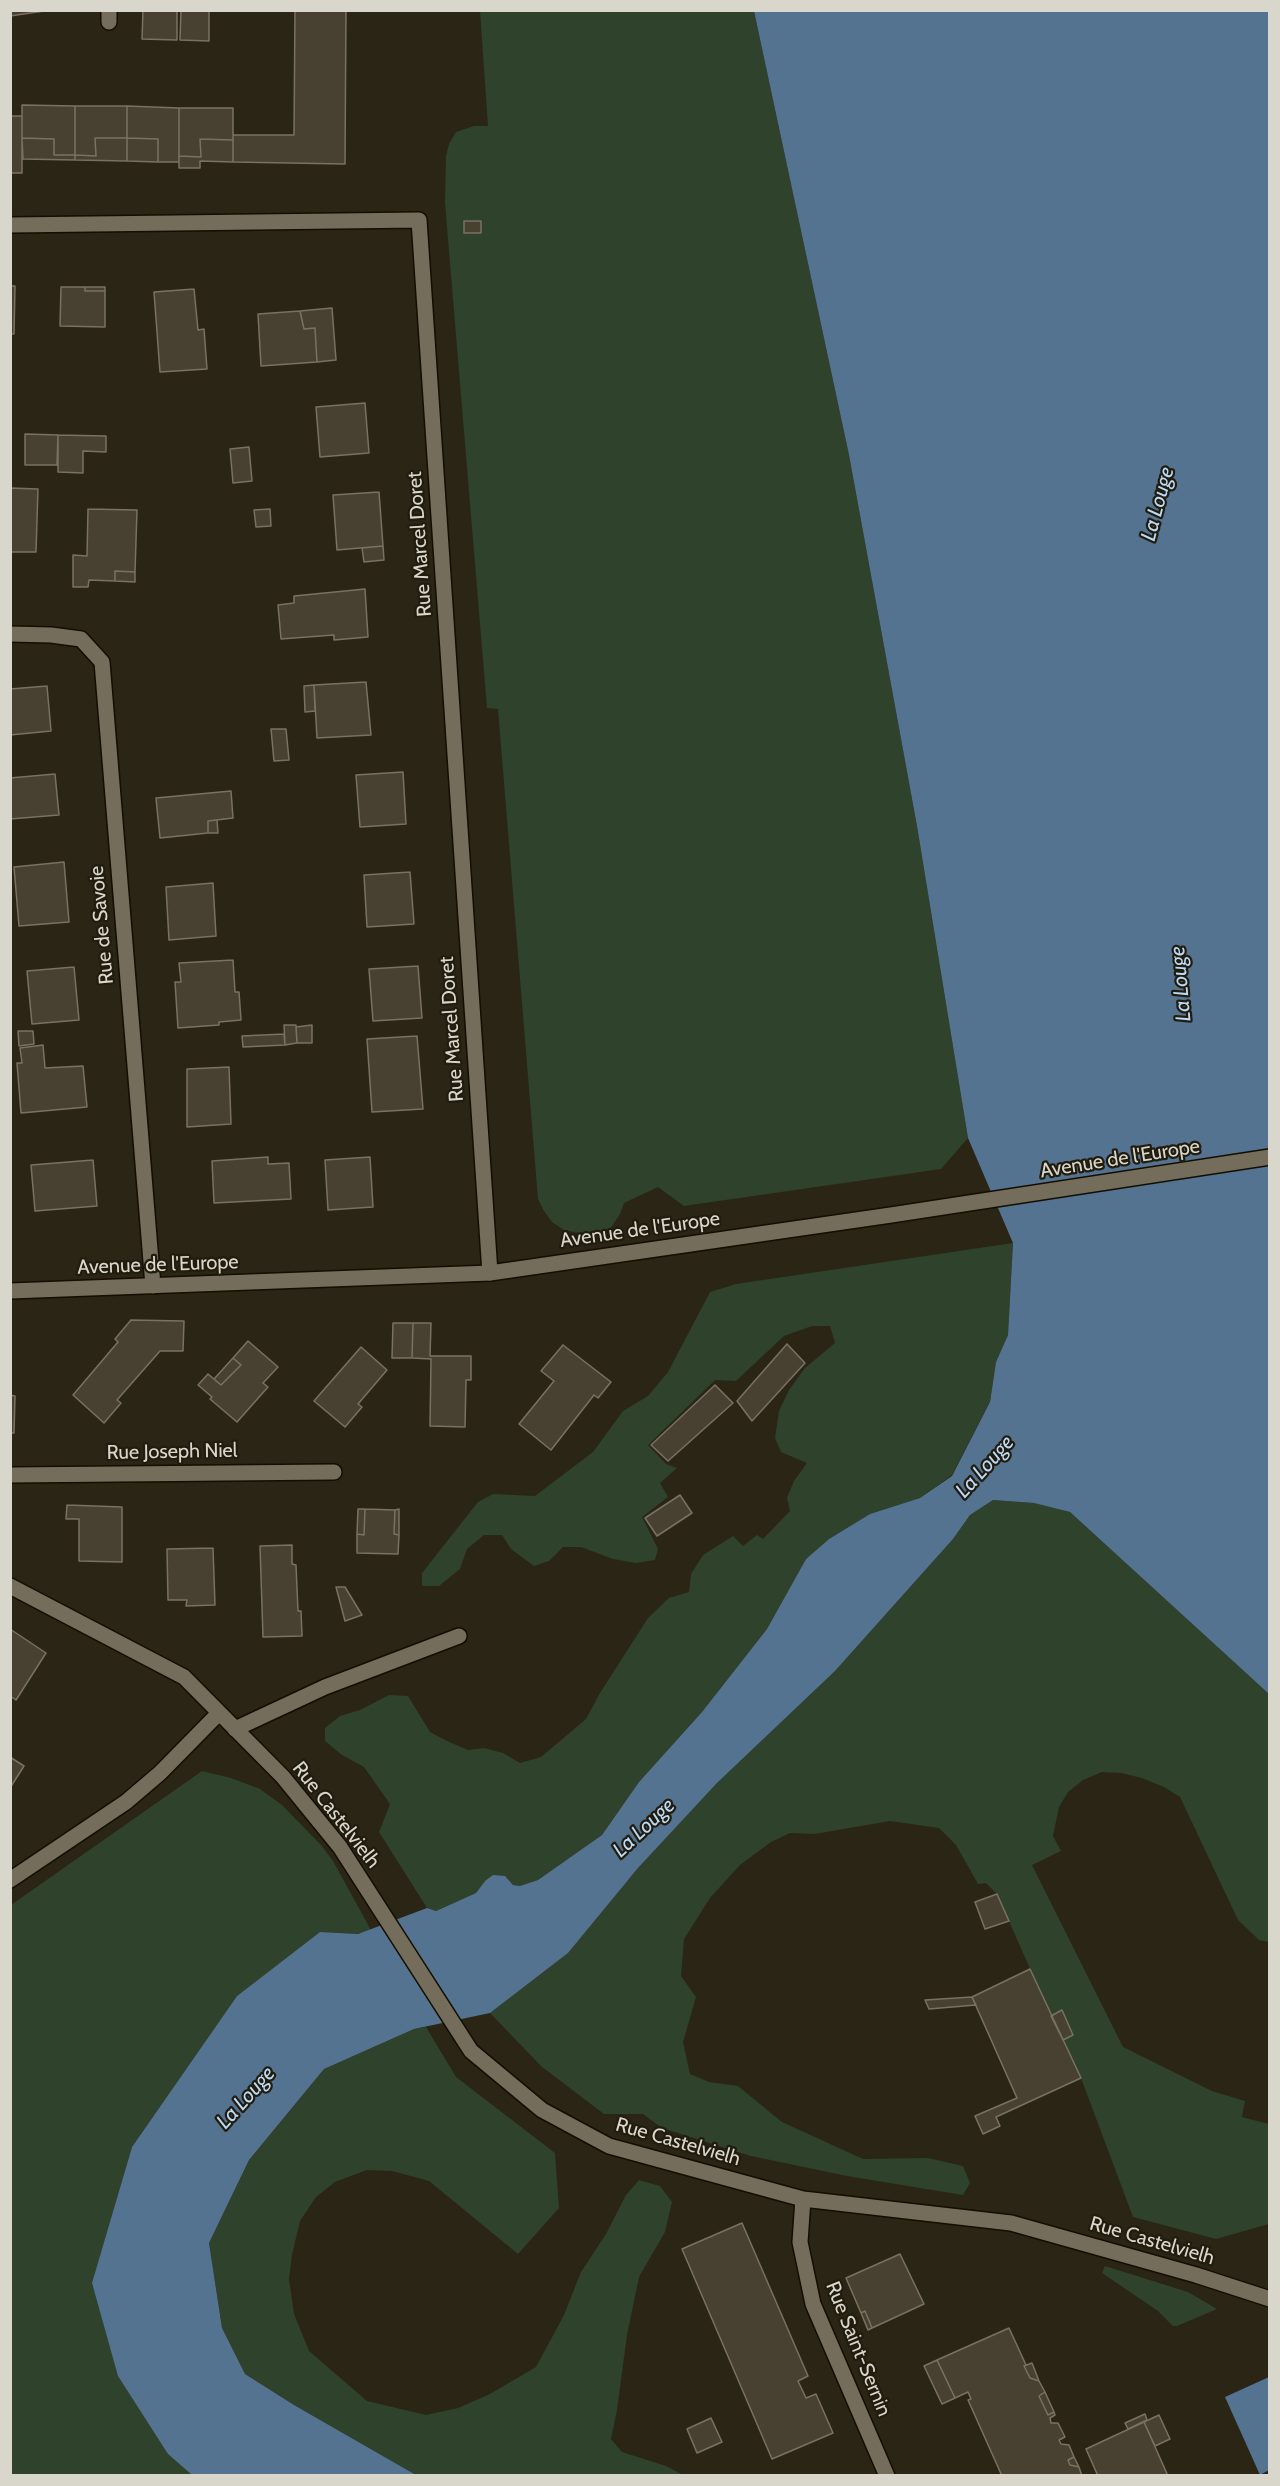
<!DOCTYPE html>
<style>
body{margin:0}
#map{position:relative;width:1280px;height:2486px;overflow:hidden;background:#2b2516;font-family:Cabin,sans-serif}
canvas{display:block}
.frame{position:absolute;inset:0;border:12px solid #d9d6cc;pointer-events:none}
</style>
<div id="map">
<canvas width="1280" height="2486"></canvas>
<div class="frame"></div>
</div>
<script>
const context = document.querySelector('canvas').getContext('2d');
context.lineJoin = 'round';
function fillPath(path, color) {
  context.fillStyle = color;
  context.fill(path, 'evenodd');
}
function toPath(rows) {
  const path = new Path2D();
  for (const r of rows) {
    path.moveTo(r[0], r[1]);
    for (let i = 2; i < r.length; i += 2) path.lineTo(r[i], r[i + 1]);
  }
  return path;
}
function trace(path, color, width, dash) {
  context.strokeStyle = color;
  context.lineWidth = width;
  context.lineCap = dash ? 'butt' : 'round';
  context.setLineDash(dash || []);
  context.stroke(path);
}
function write(font, color, halo, rows, align = 'center') {
  context.font = font + ' Cabin,sans-serif';
  context.lineWidth = 4.5;
  context.setLineDash([]);
  context.textBaseline = 'middle';
  context.strokeStyle = halo;
  context.fillStyle = color;
  for (const [text, x, y, turn = 0] of rows) {
    context.save();
    context.translate(x, y);
    context.rotate((+turn || 0) * Math.PI / 180);
    context.textAlign = isNaN(turn) ? turn : align;
    if (halo) context.strokeText(text, 0, 0);
    context.fillText(text, 0, 0);
    context.restore();
  }
}
const green = toPath([
 [480,11,754,11,849,455,917,826,968,1138,941,1169,684,1206,658,1187,624,1203,620,1214,610,1229,588,1235,564,1230,552,1222,544,1211,538,1199,498,709,487,708,445,203,446,156,449,144,456,132,474,126,488,126],
 [1013,1243,1008,1335,996,1362,990,1402,952,1475,920,1498,870,1514,829,1539,806,1559,767,1629,702,1712,639,1782,602,1835,538,1880,520,1886,513,1885,505,1877,485,1881,476,1893,436,1911,427,1908,379,1832,390,1804,364,1767,342,1755,325,1741,325,1728,340,1716,360,1710,389,1695,408,1696,430,1732,447,1741,468,1750,484,1748,503,1753,520,1763,541,1757,586,1719,600,1693,648,1618,669,1598,689,1592,691,1574,703,1555,733,1536,743,1546,757,1535,763,1539,790,1511,787,1498,794,1481,807,1463,781,1452,775,1438,779,1411,789,1390,805,1368,835,1343,830,1326,812,1326,784,1336,736,1381,715,1380,648,1445,666,1464,677,1468,660,1483,668,1497,642,1517,658,1549,655,1560,636,1563,613,1559,581,1547,563,1547,549,1561,534,1566,511,1549,502,1535,484,1535,467,1549,460,1569,439,1586,422,1586,422,1573,478,1502,493,1494,535,1496,593,1452,623,1411,648,1396,668,1372,710,1292,736,1284],
 [993,1500,1034,1503,1070,1512,1269,1694,1269,1942,1259,1940,1238,1920,1180,1797,1164,1787,1142,1778,1121,1773,1102,1772,1083,1780,1068,1792,1059,1807,1053,1836,1061,1851,1032,1865,1123,2047,1212,2091,1245,2101,1242,2117,1269,2124,1269,2224,1216,2239,1133,2217,1081,2078,1063,2040,1073,2034,1062,2011,1051,2016,997,1894,986,1883,978,1884,956,1845,939,1828,890,1821,815,1834,790,1833,771,1842,740,1865,710,1898,684,1939,681,1976,696,1997,683,2042,690,2074,709,2082,738,2086,782,2122,863,2159,928,2158,963,2166,970,2183,963,2195,847,2176,751,2156,662,2128,643,2114,604,2114,542,2067,490,2013,568,1953,638,1868,717,1783,835,1671,953,1539,970,1515],
 [202,1771,231,1778,260,1789,282,1805,321,1845,333,1861,371,1930,358,1934,320,1932,237,1996,132,2147,92,2284,168,2454,192,2475,11,2476,11,1905],
 [426,2027,456,2077,555,2153,559,2208,518,2254,429,2181,392,2171,367,2170,335,2182,316,2197,300,2221,292,2255,289,2279,294,2314,309,2351,367,2401,426,2415,458,2408,490,2394,536,2367,564,2315,581,2272,606,2234,626,2195,639,2180,660,2186,672,2202,665,2232,639,2277,627,2335,617,2410,611,2439,622,2452,666,2466,683,2475,416,2475,294,2405,245,2374,222,2328,209,2243,249,2160,324,2069,414,2029],
 [1105,2266,1188,2292,1217,2309,1177,2326,1173,2326,1158,2311,1102,2273]
]);
const water = toPath([
 [754,11,1269,11,1269,1694,1070,1512,1034,1503,993,1500,970,1515,953,1539,835,1671,717,1783,638,1868,568,1953,490,2013,414,2029,324,2069,249,2160,209,2243,222,2328,245,2374,294,2405,416,2475,192,2475,168,2454,118,2376,92,2283,132,2147,237,1996,320,1932,358,1934,427,1908,436,1911,476,1893,485,1881,493,1875,505,1876,513,1885,520,1886,538,1880,602,1835,639,1782,702,1712,767,1629,806,1559,829,1539,870,1514,920,1498,952,1476,990,1402,996,1362,1008,1335,1013,1243,968,1138,917,826,849,455],
 [1269,2377,1269,2470,1260,2475,1225,2397]
]);
const building = toPath([
 [10,10,51,10,10,16,10,10],
 [143,10,177,10,177,40,142,39,143,10],
 [181,10,209,10,209,41,180,40,181,10],
 [295,10,346,10,345,164,233,162,233,135,294,135,295,10],
 [22,105,75,106,75,155,54,155,54,139,22,138,22,105],
 [75,106,127,106,127,138,95,138,96,156,75,155,75,106],
 [127,106,179,108,179,162,158,162,158,139,127,138,127,106],
 [179,108,233,108,233,140,200,139,201,157,179,156,179,108],
 [10,116,22,116,22,173,10,173,10,116],
 [22,138,54,139,54,155,75,155,75,160,23,159,22,138],
 [95,138,127,138,127,161,75,160,75,155,96,156,95,138],
 [127,138,158,139,158,162,127,161,127,138],
 [200,139,233,140,233,162,200,161,200,168,179,168,179,156,201,157,200,139],
 [464,221,481,221,481,233,464,233,464,221],
 [10,286,15,286,14,334,10,334,10,286],
 [61,287,85,287,85,291,105,291,105,327,60,326,61,287],
 [85,287,105,287,105,291,85,291,85,287],
 [194,289,198,330,204,329,207,369,160,372,154,292,194,289],
 [332,308,336,360,317,362,315,328,304,329,300,311,332,308],
 [300,311,304,329,315,328,317,362,261,366,258,314,300,311],
 [365,403,369,453,320,457,316,407,365,403],
 [25,434,58,435,57,465,25,465,25,434],
 [58,435,106,436,106,452,83,451,83,473,58,472,58,435],
 [249,447,252,481,233,483,230,449,249,447],
 [10,488,38,489,36,552,10,552,10,488],
 [379,492,383,546,337,550,333,495,379,492],
 [88,509,137,510,135,572,115,571,115,581,89,580,88,587,73,587,73,555,87,556,88,509],
 [270,509,271,526,256,527,254,510,270,509],
 [383,546,384,560,364,562,362,548,383,546],
 [115,571,135,572,135,582,115,581,115,571],
 [365,589,368,637,334,640,334,635,281,639,278,605,294,603,294,596,365,589],
 [366,682,371,735,317,738,314,685,366,682],
 [314,685,315,711,305,712,304,686,314,685],
 [47,686,51,731,10,735,10,689,47,686],
 [271,729,286,729,289,760,274,761,271,729],
 [403,772,406,824,360,827,356,775,403,772],
 [55,774,59,815,10,819,10,778,55,774],
 [231,791,233,818,208,821,208,833,160,838,156,798,231,791],
 [217,820,218,833,208,833,208,821,217,820],
 [64,862,69,922,19,926,14,867,64,862],
 [410,872,414,924,367,927,364,875,410,872],
 [213,883,216,936,169,940,166,887,213,883],
 [233,960,235,992,239,992,241,1020,219,1022,219,1025,178,1028,175,982,181,982,179,963,233,960],
 [418,966,422,1018,373,1021,369,969,418,966],
 [74,967,79,1020,32,1024,27,971,74,967],
 [284,1025,296,1025,297,1043,285,1045,284,1025],
 [312,1025,312,1043,297,1043,296,1027,312,1025],
 [18,1031,33,1031,34,1044,19,1046,18,1031],
 [284,1034,285,1045,243,1047,242,1036,284,1034],
 [417,1036,423,1109,372,1112,367,1039,417,1036],
 [43,1045,45,1068,83,1066,87,1107,21,1113,17,1063,22,1063,20,1048,43,1045],
 [229,1067,231,1124,187,1127,187,1069,229,1067],
 [268,1157,268,1164,289,1163,291,1199,214,1203,212,1161,268,1157],
 [370,1157,373,1207,328,1210,325,1160,370,1157],
 [93,1160,97,1206,35,1211,31,1165,93,1160],
 [131,1320,184,1321,183,1351,160,1351,117,1400,121,1403,104,1423,73,1395,118,1342,115,1339,131,1320],
 [393,1323,413,1323,412,1358,392,1358,393,1323],
 [413,1323,431,1323,430,1356,471,1356,471,1380,466,1380,465,1427,430,1426,431,1359,412,1358,413,1323],
 [248,1341,278,1367,263,1383,268,1387,237,1422,210,1399,212,1397,198,1385,208,1374,221,1385,241,1365,233,1358,248,1341],
 [787,1344,805,1363,752,1421,737,1401,787,1344],
 [563,1345,611,1382,598,1398,594,1395,551,1450,519,1424,554,1381,541,1371,563,1345],
 [361,1347,387,1370,358,1404,362,1407,345,1427,314,1401,361,1347],
 [233,1358,241,1365,221,1385,214,1379,233,1358],
 [715,1385,733,1403,668,1461,651,1445,715,1385],
 [10,1395,15,1396,14,1433,10,1433,10,1395],
 [680,1495,692,1513,657,1536,645,1518,680,1495],
 [67,1505,122,1507,122,1562,79,1561,79,1519,66,1519,67,1505],
 [358,1509,365,1509,364,1535,357,1534,358,1509],
 [365,1509,395,1510,394,1534,399,1535,398,1554,357,1553,357,1534,364,1535,365,1509],
 [399,1509,399,1535,394,1534,395,1510,399,1509],
 [292,1545,292,1564,296,1565,298,1611,301,1611,302,1636,263,1637,260,1546,292,1545],
 [213,1548,215,1605,186,1606,187,1600,168,1600,167,1549,213,1548],
 [336,1587,345,1587,362,1615,345,1621,336,1587],
 [10,1629,46,1653,16,1700,10,1696,10,1629],
 [10,1757,24,1766,10,1788,10,1757],
 [997,1894,1009,1921,985,1929,975,1902,997,1894],
 [1030,1969,1081,2078,996,2117,1000,2126,983,2134,975,2116,1017,2098,972,1997,1030,1969],
 [972,1997,976,2005,929,2009,925,2000,972,1997],
 [1062,2010,1073,2035,1063,2040,1051,2016,1062,2010],
 [742,2223,808,2376,798,2381,806,2398,816,2394,833,2433,772,2459,682,2249,742,2223],
 [900,2254,924,2304,872,2328,865,2311,861,2313,846,2278,900,2254],
 [865,2311,872,2328,868,2330,861,2313,865,2311],
 [1009,2328,1026,2365,1024,2366,1030,2378,1039,2381,1045,2392,1039,2396,1048,2415,1054,2412,1055,2415,1050,2418,1051,2423,1058,2423,1065,2437,1059,2440,1061,2444,1069,2445,1074,2457,1068,2460,1070,2465,1079,2467,1082,2476,1002,2476,968,2400,971,2399,968,2392,955,2398,937,2360,1009,2328],
 [937,2360,955,2398,942,2404,924,2366,937,2360],
 [1032,2363,1039,2381,1030,2378,1024,2366,1032,2363],
 [1045,2392,1054,2412,1048,2415,1039,2396,1045,2392],
 [1145,2414,1147,2420,1128,2429,1125,2423,1145,2414],
 [1159,2415,1170,2439,1155,2446,1144,2422,1159,2415],
 [711,2418,722,2442,697,2453,687,2429,711,2418],
 [1144,2422,1168,2476,1098,2476,1086,2449,1144,2422],
 [1074,2457,1079,2467,1070,2465,1068,2460,1074,2457]
]);
const lane = toPath([
 [235,1729,325,1687,459,1636]
]);
const street = toPath([
 [109,10,109,22],
 [10,225,419,220,490,1273],
 [10,634,51,635,81,639,102,662,153,1286],
 [10,1475,334,1472],
 [10,1586,184,1677,283,1777,340,1847,471,2051,542,2110,609,2146,803,2199,1011,2223,1196,2275,1270,2299],
 [10,1880,126,1802,160,1773,219,1713],
 [803,2199,800,2242,813,2304,887,2476]
]);
const secondary = toPath([
 [10,1291,490,1273,891,1215,1270,1157]
]);
const streetNames = [
 ["Rue Marcel Doret",420,544,-94],
 ["Rue de Savoie",102,925,-95],
 ["Rue Marcel Doret",452,1029,-94],
 ["Avenue de l'Europe",1120,1159,-9],
 ["Avenue de l'Europe",640,1230,-8],
 ["Avenue de l'Europe",158,1265,-2],
 ["Rue Joseph Niel",172,1452,-1],
 ["Rue Castelvielh",336,1815,52],
 ["Rue Castelvielh",678,2142,16],
 ["Rue Castelvielh",1152,2241,16],
 ["Rue Saint-Sernin",858,2349,68]
];
const waterNames = [
 ["La Louge",1158,504,-75],
 ["La Louge",1181,984,-95],
 ["La Louge",985,1467,-48],
 ["La Louge",644,1828,-43],
 ["La Louge",246,2098,-48]
];
fillPath(green, '#2e422c');
fillPath(water, '#547391');
fillPath(building, '#484131');
trace(building, '#797261', 1.5);
trace(lane, '#140e02', 18);
trace(street, '#140e02', 18);
trace(secondary, '#140e02', 18);
trace(lane, '#746d5c', 15);
trace(street, '#746d5c', 15);
trace(secondary, '#746d5c', 15);
write('20px', '#d9d6cc', '#211c0d', streetNames);
write('italic 21px', '#bbdaf8', '#211c0d', waterNames);
</script>
